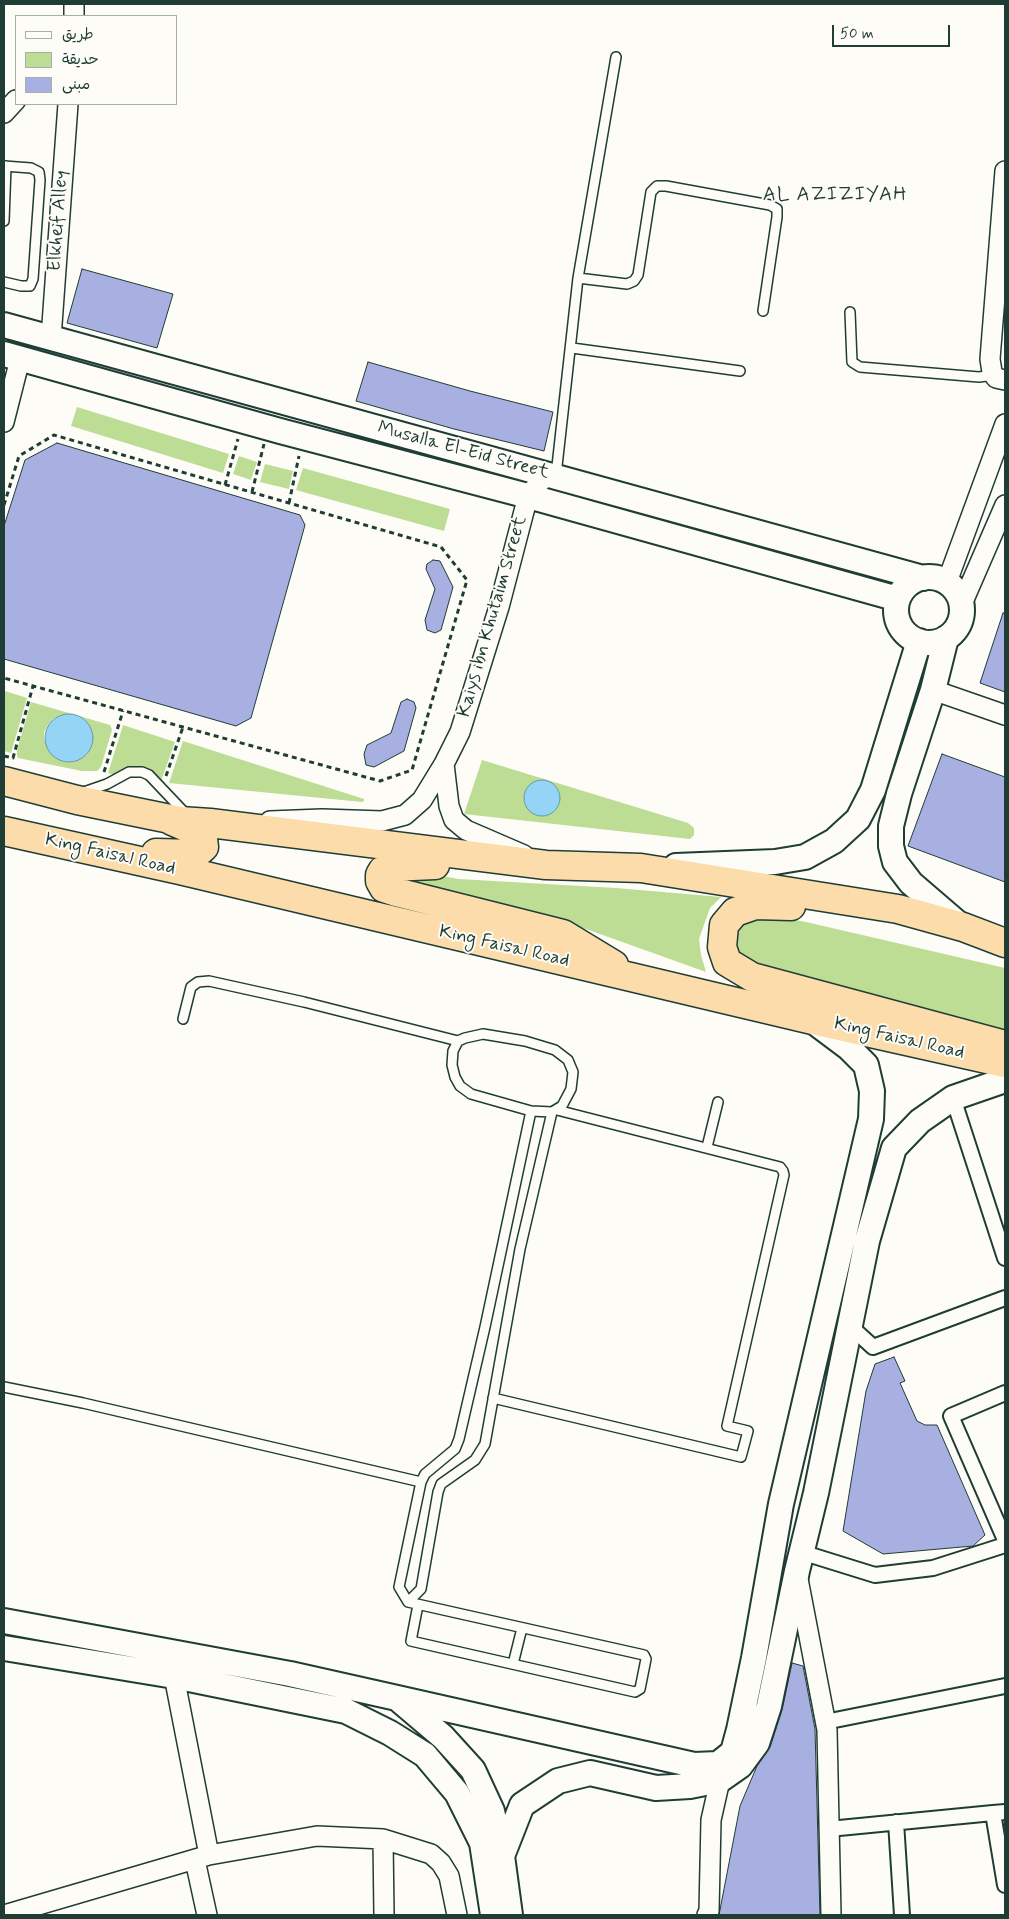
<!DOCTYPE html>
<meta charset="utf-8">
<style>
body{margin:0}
#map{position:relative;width:1009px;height:1919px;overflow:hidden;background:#fdfcf7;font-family:Mynerve,"Playpen Sans Arabic",sans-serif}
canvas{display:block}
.frame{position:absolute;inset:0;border:5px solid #1f3d34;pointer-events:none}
.legend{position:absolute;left:15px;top:15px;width:162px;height:90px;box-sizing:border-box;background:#fdfcf7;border:1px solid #a4b0a9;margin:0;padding:6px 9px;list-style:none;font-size:15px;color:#1f3d34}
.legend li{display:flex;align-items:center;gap:10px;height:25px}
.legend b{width:25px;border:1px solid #a4b0a9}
.scale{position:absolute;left:832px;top:25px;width:118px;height:22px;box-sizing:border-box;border:2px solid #1f3d34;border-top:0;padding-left:6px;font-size:15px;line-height:18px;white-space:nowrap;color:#1f3d34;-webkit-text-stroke:4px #fdfcf7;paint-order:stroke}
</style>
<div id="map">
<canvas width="1009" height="1919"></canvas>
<div class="frame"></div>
<ul class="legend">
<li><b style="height:6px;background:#fdfcf7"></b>طريق</li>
<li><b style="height:14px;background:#bddd95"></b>حديقة</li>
<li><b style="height:14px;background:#a7b0e0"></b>مبنى</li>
</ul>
<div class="scale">50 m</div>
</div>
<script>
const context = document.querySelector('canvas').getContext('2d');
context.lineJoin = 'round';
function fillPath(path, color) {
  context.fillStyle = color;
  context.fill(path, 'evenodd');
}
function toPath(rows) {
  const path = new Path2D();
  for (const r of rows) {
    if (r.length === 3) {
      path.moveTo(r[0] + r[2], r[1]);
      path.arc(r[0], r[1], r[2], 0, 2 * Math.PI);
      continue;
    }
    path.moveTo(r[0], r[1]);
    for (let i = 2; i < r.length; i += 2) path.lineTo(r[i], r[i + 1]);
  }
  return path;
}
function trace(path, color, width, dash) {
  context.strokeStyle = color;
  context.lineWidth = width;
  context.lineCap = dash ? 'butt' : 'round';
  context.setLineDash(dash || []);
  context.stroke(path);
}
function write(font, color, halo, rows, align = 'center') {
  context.font = font + ' Mynerve,sans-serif';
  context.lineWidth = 4;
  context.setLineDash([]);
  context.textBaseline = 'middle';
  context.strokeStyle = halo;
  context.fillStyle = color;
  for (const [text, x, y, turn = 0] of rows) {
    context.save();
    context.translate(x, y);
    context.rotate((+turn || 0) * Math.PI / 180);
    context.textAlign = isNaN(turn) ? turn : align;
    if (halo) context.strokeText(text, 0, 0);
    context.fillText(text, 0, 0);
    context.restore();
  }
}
const green = toPath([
 [77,407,229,454,223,473,71,426],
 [239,456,257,462,251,480,233,474],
 [265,464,293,471,289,489,260,482],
 [303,468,450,509,444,531,296,490],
 [5,691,27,698,11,753,4,751,4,696],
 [31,702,110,725,112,730,101,767,97,771,82,771,18,758,17,755,17,750],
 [61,715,84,719,89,725,92,732,93,740,87,755,73,762,64,762,44,740,44,732,48,725,53,719],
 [123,725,175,742,161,781,147,770,117,776,108,773],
 [183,741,364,799,364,801,362,802,169,783],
 [482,760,688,823,694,828,694,835,690,839,464,814],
 [414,871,459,879,616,888,721,897,710,908,699,939,701,955,706,972,586,929,466,903,406,885,404,877],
 [773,916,806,922,1005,968,1005,1033,745,965,731,947,734,930,751,917]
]);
const water = toPath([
 [69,738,24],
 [542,798,18]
]);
const building = toPath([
 [82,269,173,294,157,348,67,323,82,269],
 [368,362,470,391,553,412,544,451,454,429,356,401,368,362],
 [57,443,300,515,305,525,251,718,236,726,4,659,4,526,25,460,57,443],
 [433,560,440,561,453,587,441,630,435,633,427,630,425,620,435,589,426,569,427,564,433,560],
 [1003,613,1005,613,1005,692,980,683,1003,613],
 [407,699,414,702,416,708,404,751,374,767,366,765,364,754,367,745,391,733,401,702,407,699],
 [942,754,1005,777,1005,882,908,846,942,754],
 [894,1357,905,1381,900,1383,917,1421,925,1425,937,1425,985,1535,973,1546,883,1554,843,1531,866,1391,875,1364,894,1357],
 [792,1663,803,1666,815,1729,820,1915,719,1915,740,1806,757,1766,770,1747,782,1710,792,1663]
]);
const path = toPath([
 [225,485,238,439],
 [252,492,264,444],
 [289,503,299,456],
 [4,505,19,456,54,435,441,547,467,580,412,770,380,781,4,678],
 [4,756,13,758,33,686],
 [104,772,123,711],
 [166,776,183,727]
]);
const service = toPath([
 [4,166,31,168,39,172,40,180,33,279,30,286,21,286,4,282],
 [4,221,6,166],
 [578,278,627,284,634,281,638,275,651,192,657,186,666,186,770,205,777,209,777,217,763,311],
 [850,312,852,362,860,367,979,377,994,375],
 [572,348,740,371],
 [556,475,578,278,616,57],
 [81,793,107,784,129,772,142,772,149,775,186,814],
 [183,1019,191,987,198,982,209,981,304,1002,458,1041],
 [483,1034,525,1041,555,1050,568,1060,573,1072,571,1089,562,1106,552,1112,531,1111,471,1094,460,1086,455,1077,452,1065,453,1051,458,1041,465,1038,483,1034],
 [707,1147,718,1102],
 [4,1387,83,1403,421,1482],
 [493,1398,741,1457,748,1431,727,1426,784,1175,783,1171,780,1167,557,1110],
 [408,1602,421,1589,438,1492,441,1484,475,1460,485,1444,520,1249,552,1112],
 [418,1605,411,1641,635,1692,640,1689,646,1659,644,1655,408,1602,399,1587,421,1482,425,1474,455,1449,459,1439,485,1327,531,1111],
 [513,1664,522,1628]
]);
const pedestrian = toPath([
 [953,1098,1005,1258],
 [850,1326,873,1347,1005,1298],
 [1005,1393,951,1416,1005,1540],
 [801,1552,875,1575,933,1568,1005,1545],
 [825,1722,1005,1686],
 [1005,1812,993,1813,1005,1885],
 [896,1822,902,1915],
 [829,1829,993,1813]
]);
const minor = toPath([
 [74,16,74,4],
 [4,113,16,100],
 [1005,171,990,359,992,372,996,378,1005,380],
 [51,338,68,104],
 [4,422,20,359],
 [947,582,1005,424],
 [962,604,1005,505],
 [933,690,1005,715],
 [444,764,449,806,454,820,466,830,524,855],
 [270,821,322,819,382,821,405,815,422,800,444,764,460,732,499,607,528,496,547,474],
 [798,1579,827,1730,831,1915],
 [174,1676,209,1855],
 [383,1839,384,1915],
 [195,1860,207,1915],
 [4,1915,209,1855,317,1836,383,1839,431,1854,441,1863,449,1876,457,1915],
 [707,1915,709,1911,711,1820,720,1780]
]);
const tertiary = toPath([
 [4,325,923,578],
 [4,354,280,431,528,496,898,599],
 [929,610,33],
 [946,638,933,690,899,794,891,826,891,846,895,862,911,883,961,926],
 [676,866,775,862,805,857,834,841,858,819,873,790,919,641],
 [4,1621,290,1674,397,1698,443,1737,473,1770,492,1811,502,1856,510,1915],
 [4,1648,174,1676,346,1711,390,1733,425,1755,457,1793,482,1843,493,1915],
 [397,1698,694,1765,718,1764,733,1752,739,1730,754,1658,781,1504,871,1119,872,1091,866,1065,849,1048,813,1021],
 [502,1856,522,1805,558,1781,590,1773,656,1788,690,1786,720,1780,740,1766,757,1743,769,1706,797,1571,816,1493,867,1241,894,1148,920,1121,953,1098,1005,1080]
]);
const trunk = toPath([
 [4,781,77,800,180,821,210,823,546,865,641,868,898,909,963,927,1005,943],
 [4,831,180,870,812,1020,1005,1063],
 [156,853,196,854,204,847,203,839,193,830,172,821],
 [435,865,390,867,383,870,380,875,380,881,384,888,396,892,563,934,614,965],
 [791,906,755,905,735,912,724,925,722,947,727,962,752,977,1005,1045]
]);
const streetNames = [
 ["Elkheif Alley",59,221,-86],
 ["Musalla El-Eid Street",463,451,15],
 ["Kaiys ibn Khutaim Street",493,617,-74],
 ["King Faisal Road",110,855,13],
 ["King Faisal Road",504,947,13],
 ["King Faisal Road",899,1039,13]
];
const neighbourhoodNames = [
 ["AL AZIZIYAH",835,196]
];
fillPath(green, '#bddd95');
fillPath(water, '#94d5f6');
trace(water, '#6598a8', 1);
fillPath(building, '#a7b0e0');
trace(building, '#1f3d34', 1);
trace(service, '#1f3d34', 12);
trace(pedestrian, '#1f3d34', 18);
trace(minor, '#1f3d34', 22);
trace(tertiary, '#1f3d34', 28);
trace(trunk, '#1f3d34', 31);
trace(path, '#1f3d34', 3, [5, 4]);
trace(service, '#fdfcf7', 9);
trace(pedestrian, '#fdfcf7', 14);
trace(minor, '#fdfcf7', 19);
trace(tertiary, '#fdfcf7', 24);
trace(trunk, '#fddcac', 28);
write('19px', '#1f3d34', '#fdfcf7', streetNames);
context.letterSpacing = '1px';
write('20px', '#1f3d34', '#fdfcf7', neighbourhoodNames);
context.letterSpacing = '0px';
</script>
